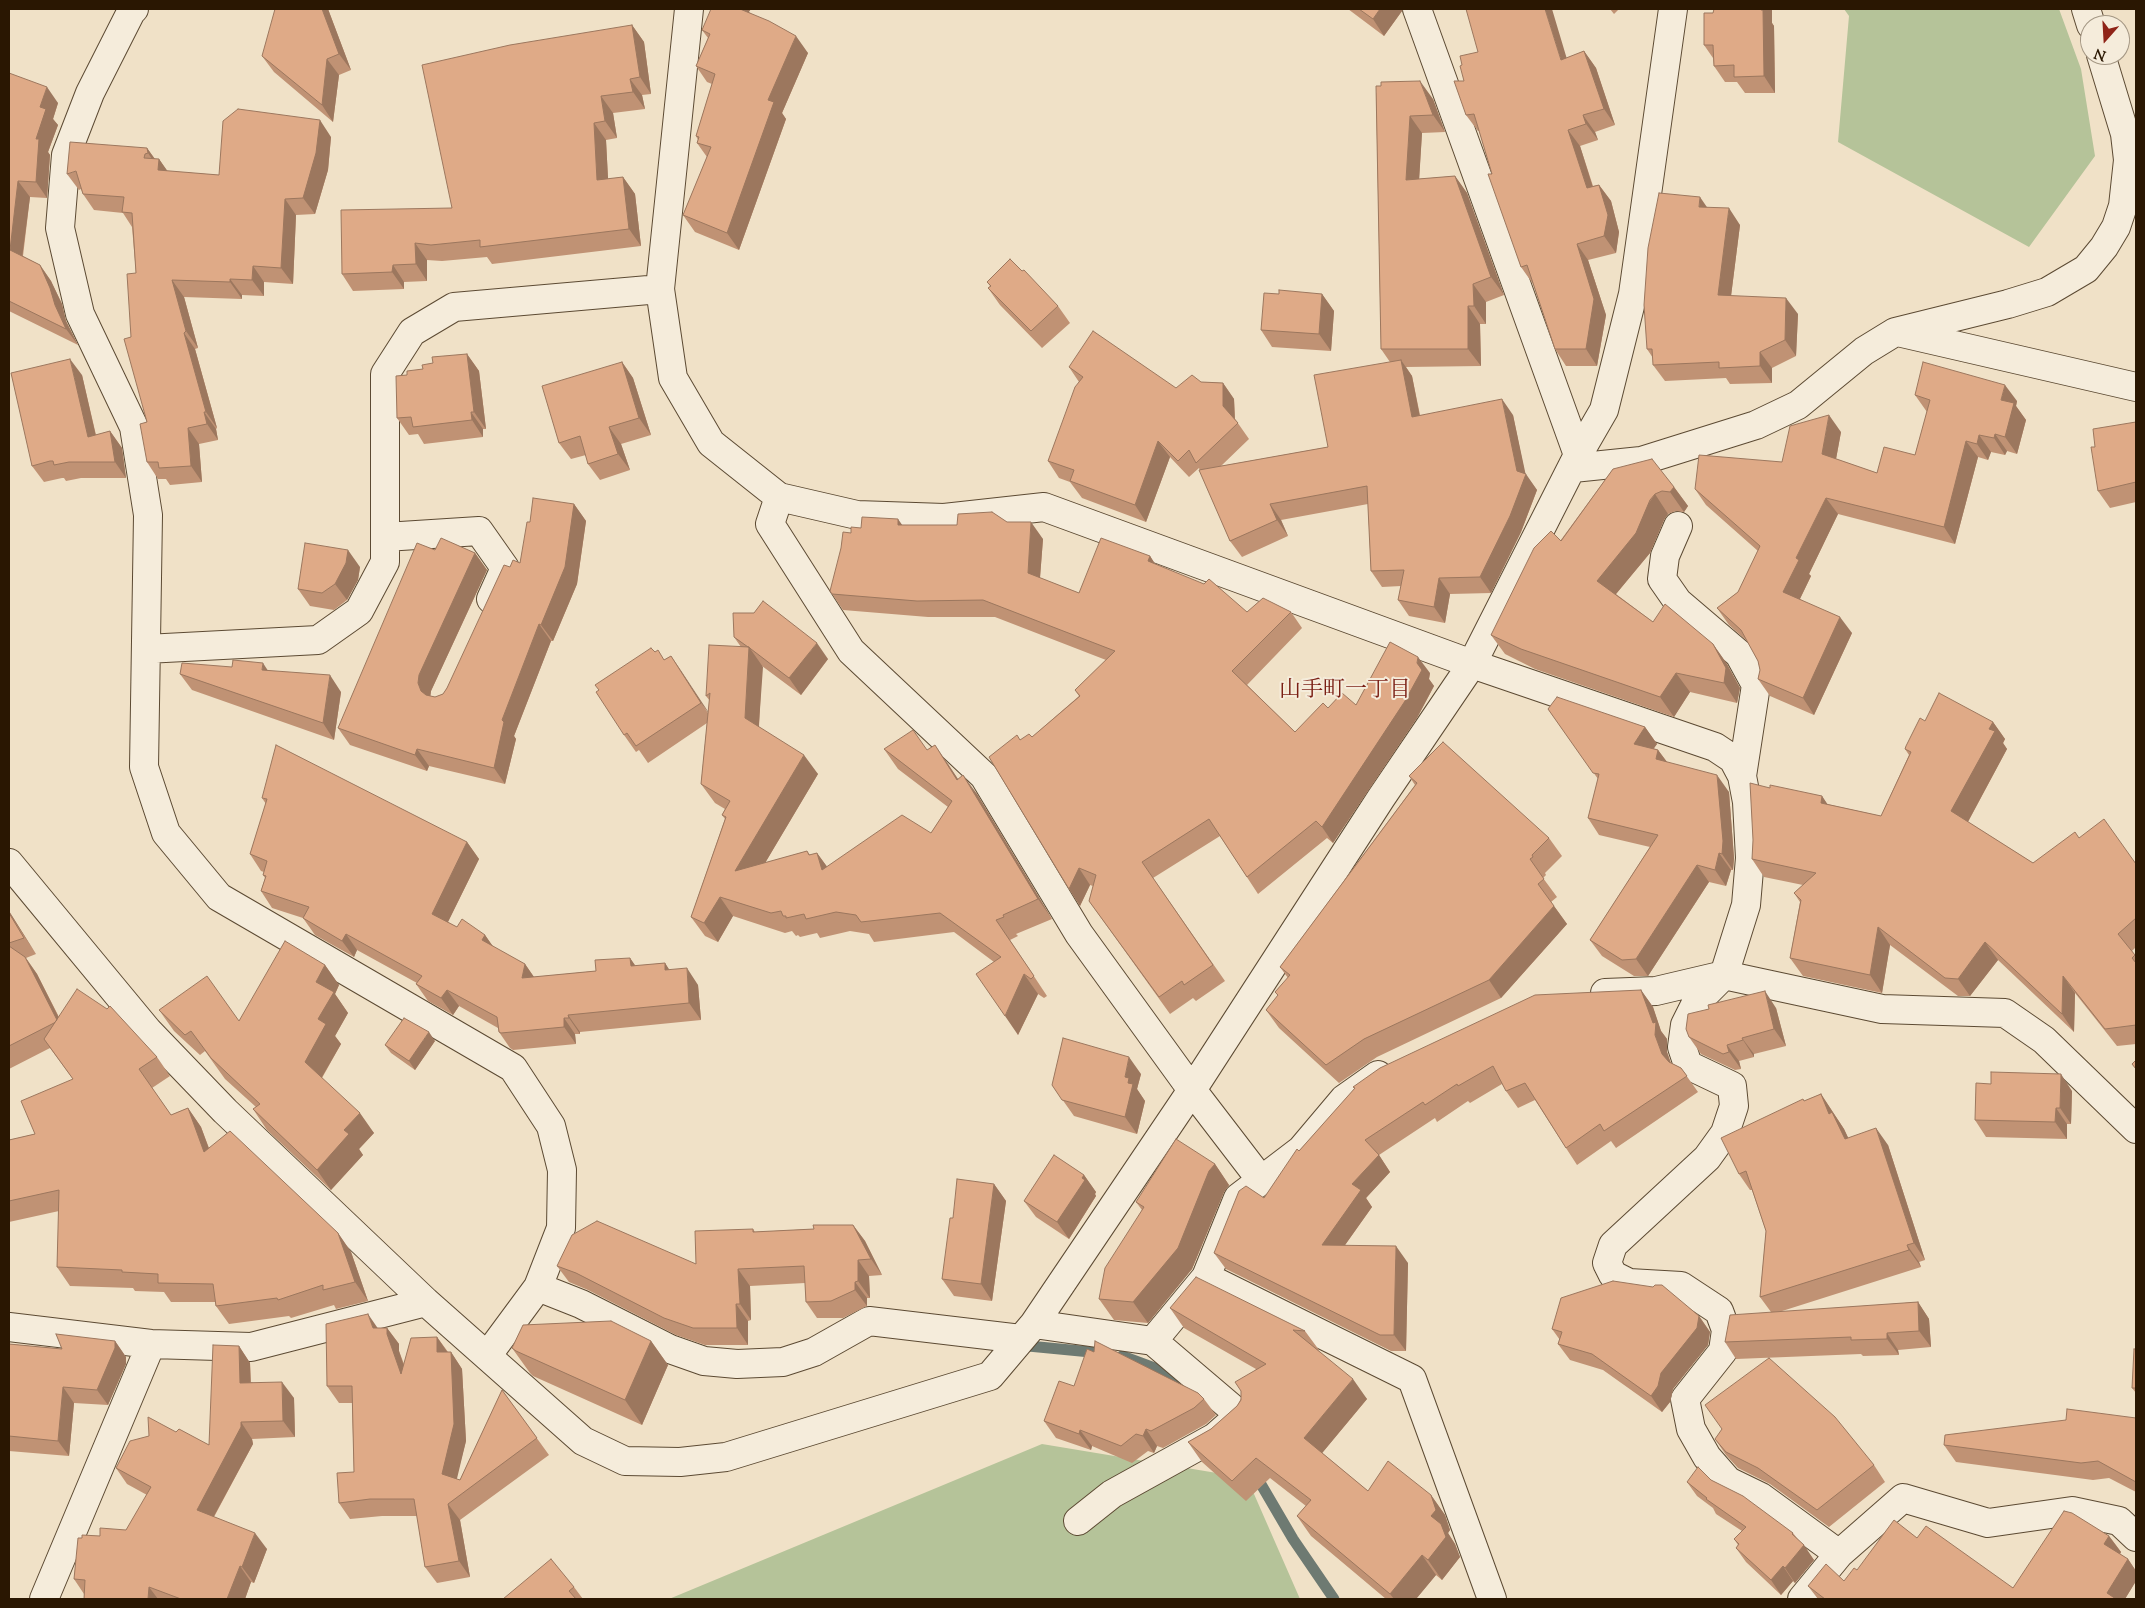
<!DOCTYPE html>
<meta charset="utf-8">
<style>
body{margin:0}
#map{position:relative;width:2145px;height:1608px;overflow:hidden;background:#f0e1c7;font-family:"Sorts Mill Goudy",serif}
canvas{display:block}
.frame{position:absolute;inset:0;border:10px solid #2a1702;pointer-events:none}
.north{position:absolute;left:2080px;top:15px;width:50px;height:50px;box-sizing:border-box;background:#f5ecdb;border:1px solid #a49784;border-radius:50%;rotate:199deg;font-size:14px;font-weight:700;line-height:20px;text-align:center;color:#2a1702}
.north::after{content:'';display:block;margin:auto;width:18px;height:22px;background:#8f2418;clip-path:polygon(50% 0,100% 100%,50% 72%,0 100%)}
</style>
<div id="map">
<canvas width="2145" height="1608"></canvas>
<div class="frame"></div>
<div class="north">N</div>
</div>
<script>
const context = document.querySelector('canvas').getContext('2d');
context.lineJoin = 'round';
function fillPath(path, color) {
  context.fillStyle = color;
  context.fill(path, 'evenodd');
}
function toPath(rows) {
  const path = new Path2D();
  for (const r of rows) {
    path.moveTo(r[0], r[1]);
    for (let i = 2; i < r.length; i += 2) path.lineTo(r[i], r[i + 1]);
  }
  return path;
}
function trace(path, color, width, dash) {
  context.strokeStyle = color;
  context.lineWidth = width;
  context.lineCap = dash ? 'butt' : 'round';
  context.setLineDash(dash || []);
  context.stroke(path);
}
function write(font, color, halo, rows, align = 'center') {
  context.font = font + ' "Sorts Mill Goudy","Noto Serif JP",serif';
  context.lineWidth = 4;
  context.setLineDash([]);
  context.textBaseline = 'middle';
  context.strokeStyle = halo;
  context.fillStyle = color;
  for (const [text, x, y, turn = 0] of rows) {
    context.save();
    context.translate(x, y);
    context.rotate((+turn || 0) * Math.PI / 180);
    context.textAlign = isNaN(turn) ? turn : align;
    if (halo) context.strokeText(text, 0, 0);
    context.fillText(text, 0, 0);
    context.restore();
  }
}
const green = toPath([
 [1844,9,2059,9,2081,69,2095,156,2029,247,1838,142,1849,16],
 [1042,1444,1247,1478,1300,1599,669,1599]
]);
const stream = toPath([
 [1018,1345,1101,1353],
 [1122,1356,1157,1369,1180,1387],
 [1255,1474,1293,1539,1334,1599]
]);
const minor = toPath([
 [134,9,131,12,90,93,66,155,60,228,80,314,134,427,148,515,144,767,166,833,219,897,513,1068,551,1126,562,1170,561,1228,538,1287,487,1356],
 [689,9,660,289,673,378,711,443,779,497,857,515,944,518,1044,507,1472,664,1715,747,1733,759,1742,776,1747,802,1750,858,1746,905,1724,975,1696,1003,1685,1025,1682,1047,1688,1065,1732,1086,1734,1106,1725,1133,1707,1158,1613,1245,1607,1263,1613,1275,1629,1283,1681,1286,1719,1311,1726,1330,1723,1351,1685,1399,1691,1429,1707,1457,1728,1481,1761,1497,1839,1554],
 [1417,9,1578,455],
 [2086,9,2091,25],
 [1902,333,2136,387],
 [1573,468,1641,461,1756,425,1798,405,1864,351,1895,332,2008,304,2047,292,2086,269,2104,247,2116,227,2123,206,2128,160,2125,134,2101,55],
 [779,497,770,524,851,651,984,776,1079,934,1192,1090,1261,1180],
 [1678,526,1665,556,1662,579,1678,602,1739,654,1756,685,1742,776],
 [385,537,479,531,505,568,491,599],
 [146,649,318,640,359,611,385,562,385,374,412,332,454,307,660,289],
 [9,863,148,1031,225,1111,426,1302,583,1441,625,1461,680,1462,726,1457,990,1376,1034,1324,1192,1090,1381,798,1472,664,1578,455,1604,410,1633,294,1673,9],
 [1605,993,1656,991,1724,975,1882,1009,2005,1013,2044,1040,2136,1129],
 [1206,1277,1412,1379,1492,1599],
 [538,1287,581,1304,670,1349,704,1361,737,1364,783,1362,814,1352,869,1321,1021,1339],
 [1034,1324,1153,1341,1206,1277,1238,1198,1301,1150,1344,1099,1378,1075],
 [9,1327,151,1344,251,1347,426,1302],
 [1078,1521,1112,1494,1215,1437,1240,1415,1153,1341],
 [44,1599,151,1344],
 [1802,1599,1839,1554,1903,1498,1988,1523,2072,1511,2119,1521,2136,1537]
]);
const wall = toPath([
 [328,9,351,70,339,75,333,122,274,72,262,56],
 [1348,9,1403,9,1402,11,1384,36],
 [1610,9,1619,9,1614,14],
 [1714,9,1772,9,1772,23,1774,26,1775,93,1745,93,1737,82,1725,82,1714,66,1713,58,1704,45],
 [749,12,808,53,782,113,786,119,739,250,695,232,683,215,707,157,697,143,698,140,696,136,712,84,707,82,696,66,708,38,702,30],
 [632,25,644,42,651,94,642,95,645,109,613,113,617,138,606,140,608,179,623,177,635,194,641,246,492,264,487,257,442,261,427,260,427,281,404,282,404,289,353,291,342,274,452,208],
 [1584,51,1596,68,1615,125,1595,132,1598,140,1580,146,1593,186,1599,185,1611,201,1619,232,1616,253,1588,260,1606,315,1597,366,1566,366,1555,349,1533,284,1521,267,1479,131,1478,131,1466,115,1464,81,1462,65,1567,58],
 [9,73,58,103,53,119,58,125,48,152,50,155,47,198,30,197,23,256,40,265,51,281,62,304,66,321,78,345,9,311],
 [1376,93,1433,99,1445,132,1422,133,1419,179,1455,176,1467,193,1504,295,1486,302,1486,324,1480,324,1481,366,1406,367,1412,376,1420,415,1513,415,1525,474,1537,490,1521,532,1491,593,1450,594,1445,623,1409,616,1398,600,1401,586,1382,587,1371,571,1368,504,1281,520,1288,536,1242,557,1230,541,1199,468,1189,477,1170,457,1146,522,1082,498,1070,482,1059,478,1048,461,1079,382,1069,367,1176,388,1201,382,1223,383,1234,399,1235,419,1249,439,1221,466,1328,447,1390,362,1381,349],
 [331,137,328,170,315,214,296,215,293,284,264,282,264,296,242,295,242,299,184,297,198,348,195,349,217,428,216,429,218,440,199,444,202,482,170,485,166,479,158,479,147,462,147,422,131,337,136,273,132,227,123,213,94,210,83,194,81,189,79,190,67,174,147,148,155,159,159,159,167,171,219,175],
 [1707,207,1740,225,1731,296,1798,314,1796,356,1772,368,1772,383,1730,384,1726,378,1665,381,1653,365,1653,358,1647,349],
 [987,282,1058,306,1070,323,1042,348,1000,305,988,288,990,286],
 [1279,294,1322,294,1334,311,1331,351,1272,347,1261,330],
 [467,354,479,371,486,429,483,429,483,437,424,444,418,434,409,435,397,418,407,375,423,369,433,363],
 [622,362,633,378,651,435,621,444,630,470,600,480,588,464,586,455,571,459,559,443],
 [82,375,96,435,110,431,122,448,126,478,81,478,66,481,64,478,62,478,44,482,32,466],
 [1915,395,2017,401,2016,406,2026,420,2017,454,2007,451,2005,455,1991,452,1988,460,1978,457,1955,544,1838,514,1809,574,1811,576,1800,599,1852,633,1814,715,1770,696,1758,679,1760,670,1758,661,1748,642,1729,625,1717,608,1738,592,1758,551,1706,505,1695,489,1782,462,1841,432,1836,459,1877,473,1915,455,1927,412],
 [2136,422,2136,502,2110,508,2098,491,2095,447],
 [1613,469,1674,487,1688,506,1684,512,1676,511,1668,514,1664,520,1650,553,1616,594,1653,622,1713,644,1727,664,1740,688,1737,703,1690,692,1674,717,1535,669,1505,654,1491,635],
 [574,504,586,521,577,584,553,641,551,641,514,736,516,739,505,784,429,766,427,771,350,745,338,728,435,550,475,553,487,570,431,691,430,696,435,697,443,694,447,688,510,567,520,563,530,522],
 [1007,522,1043,539,1040,578,1079,593,1150,556,1155,564,1247,612,1291,612,1302,628,1247,685,1295,732,1328,708,1356,705,1430,673,1429,679,1434,686,1417,718,1333,843,1327,838,1258,894,1220,836,1153,878,1225,981,1196,1001,1193,998,1170,1014,1089,901,1093,886,1090,885,1080,906,1069,889,1020,740,1032,737,1079,696,1075,690,1106,660,995,617,928,617,843,610,830,591,851,533,861,528,903,525,957,525],
 [360,567,358,580,347,600,334,610,310,606,298,589],
 [734,637,828,659,801,695,762,666,759,727,818,774,765,863,807,851,810,855,817,853,827,867,931,833,948,807,898,769,884,749,927,750,948,764,958,779,977,794,1052,919,1016,934,1018,936,1010,940,1047,996,1044,998,1038,994,1018,1035,994,962,954,932,874,942,869,934,850,931,820,938,817,933,800,937,798,935,796,936,792,931,785,933,733,916,718,942,705,936,691,917,725,819,722,815,725,809,715,803,701,784,707,723,648,763,639,750,636,752,624,735,655,652,664,660,671,656,708,713,710,701,706,696,741,647],
 [268,670,341,692,334,740,192,690,180,674],
 [1548,709,1645,727,1657,744,1653,748,1658,750,1667,762,1729,792,1734,858,1733,870,1731,870,1726,886,1709,882,1648,976,1634,976,1602,956,1590,940,1650,847,1599,835,1588,818,1598,779],
 [1925,721,1993,722,2005,739,2003,743,2007,749,1968,822,2033,863,2079,838,2136,864,2136,947,2132,951,2136,957,2136,1044,2117,1046,2075,993,2074,1032,1998,960,1970,996,1958,996,1890,945,1882,993,1803,976,1790,958,1800,902,1794,893,1803,885,1764,877,1752,859,1770,788,1822,796,1827,804,1881,816,1909,755,1905,749],
 [1409,776,1549,838,1562,856,1545,873,1546,875,1543,878,1557,897,1551,902,1567,924,1501,998,1377,1057,1339,1083,1279,1028,1266,1010,1278,996,1275,992,1288,978,1280,967,1415,785],
 [262,798,467,842,479,859,448,922,457,927,485,935,493,947,525,964,534,977,596,971,630,958,635,966,665,963,669,970,698,985,701,1020,580,1032,580,1034,575,1034,576,1044,513,1050,510,1048,499,1032,498,1028,459,1006,453,1015,428,1001,416,984,417,983,357,950,354,957,315,935,303,918,272,908,261,891,265,878,263,875,264,872,261,871,250,854,266,804],
 [9,911,36,954,26,958,37,974,59,1017,157,1057,170,1076,152,1088,171,1115,188,1108,201,1127,209,1148,338,1233,351,1252,368,1301,336,1309,334,1305,291,1318,289,1316,229,1324,216,1306,215,1302,171,1302,164,1292,135,1291,133,1288,70,1286,57,1267,59,1211,9,1222,9,1140,35,1134,73,1079,50,1048,9,1069],
 [325,965,339,985,335,994,348,1013,335,1036,341,1044,322,1078,374,1133,359,1149,363,1155,331,1190,267,1130,253,1109,256,1107,225,1079,205,1051,200,1055,174,1031,159,1010,239,1021],
 [1641,990,1653,1007,1661,1031,1667,1039,1667,1052,1671,1063,1681,1068,1698,1092,1616,1148,1611,1141,1577,1165,1566,1148,1535,1100,1518,1108,1506,1091,1502,1084,1470,1103,1468,1101,1437,1122,1435,1118,1379,1155,1390,1172,1366,1198,1372,1207,1345,1245,1408,1263,1406,1351,1391,1351,1226,1269,1214,1253,1264,1198,1299,1151,1355,1089,1353,1087],
 [1776,1008,1786,1046,1754,1054,1754,1057,1739,1061,1741,1069,1735,1070,1701,1054,1689,1037],
 [435,1041,415,1070,391,1053,385,1045],
 [1141,1074,1137,1089,1145,1101,1137,1134,1074,1116,1052,1085],
 [2072,1091,2071,1124,2067,1124,2067,1139,1986,1137,1975,1120],
 [1821,1094,1844,1129,1848,1138,1888,1145,1925,1260,1919,1262,1921,1267,1779,1312,1918,1302,1929,1319,1931,1347,1898,1350,1899,1355,1863,1356,1861,1354,1736,1359,1725,1342,1771,1312,1760,1297,1766,1231,1752,1190,1750,1190,1739,1174,1804,1101],
 [1215,1164,1229,1185,1224,1192,1192,1269,1148,1323,1114,1320,1099,1299,1142,1210,1136,1202],
 [1084,1175,1096,1192,1095,1194,1096,1196,1069,1239,1036,1217,1024,1201],
 [994,1184,1006,1201,992,1301,954,1296,942,1279,953,1218],
 [853,1225,865,1241,882,1275,869,1276,870,1298,867,1298,867,1306,843,1318,817,1318,806,1302,805,1283,750,1286,751,1320,748,1321,748,1345,705,1345,676,1335,588,1290,569,1282,557,1266,696,1264,753,1229,755,1232,814,1229],
 [1170,1308,1305,1331,1319,1350,1318,1350,1367,1399,1322,1453,1368,1491,1431,1495,1445,1515,1450,1530,1448,1533,1455,1544,1460,1557,1442,1580,1436,1575,1416,1599,1386,1599,1311,1536,1297,1516,1306,1506,1270,1478,1246,1501,1202,1462,1188,1442,1211,1429,1237,1406,1256,1369,1184,1328],
 [1699,1316,1710,1332,1708,1345,1673,1389,1670,1402,1662,1412,1603,1370,1570,1360,1558,1344,1560,1340,1552,1329],
 [378,1328,387,1328,399,1344,399,1351,404,1364,437,1337,448,1352,451,1352,462,1369,466,1441,456,1479,460,1480,502,1390,549,1455,460,1520,470,1577,437,1583,425,1567,417,1516,382,1516,350,1519,339,1503,354,1472,352,1403,339,1403,327,1386],
 [115,1341,126,1357,126,1364,108,1405,74,1403,69,1456,9,1451,9,1344,62,1349],
 [651,1341,668,1365,642,1425,533,1376,530,1373,512,1348],
 [239,1346,250,1363,251,1382,294,1398,295,1437,252,1439,253,1444,214,1517,267,1549,254,1583,251,1582,245,1599,84,1599,84,1594,74,1579,100,1536,126,1530,147,1495,127,1484,116,1468,176,1432,209,1445],
 [2136,1349,2136,1393,2132,1388],
 [1074,1386,1204,1399,1216,1415,1206,1424,1163,1448,1157,1446,1154,1453,1148,1451,1132,1463,1092,1446,1091,1450,1056,1438,1044,1421],
 [2136,1418,2136,1492,2109,1478,2093,1480,1956,1462,1944,1445],
 [1715,1439,1874,1465,1885,1482,1829,1527,1770,1484,1738,1468,1726,1455],
 [1711,1480,1793,1533,1814,1560,1795,1583,1793,1581,1781,1595,1746,1562,1736,1548,1738,1545,1734,1539,1742,1531,1716,1514,1713,1508,1697,1496,1687,1482],
 [2109,1536,2121,1552,2120,1554,2128,1559,2136,1571,2136,1581,2125,1599,1818,1599,1808,1586,1844,1581,1857,1570,1917,1538,2013,1588],
 [574,1587,583,1599,503,1599]
]);
const shadedWall = toPath([
 [322,9,328,9,351,70,339,54],
 [733,9,751,9,742,22],
 [1380,9,1403,9,1402,11,1384,36,1373,19],
 [1545,9,1552,9,1572,76,1561,60],
 [1761,9,1772,9,1772,23,1774,26,1775,93,1764,76],
 [632,25,644,42,651,94,640,77],
 [796,36,808,53,782,113,786,119,739,250,727,233,768,100],
 [1584,51,1596,68,1615,125,1604,109],
 [327,59,339,75,333,122,322,105],
 [630,79,642,95,645,109,633,92],
 [1420,81,1433,99,1445,132,1433,115],
 [47,87,58,103,53,119,58,125,48,152,50,155,47,198,36,182,36,139,40,107],
 [601,96,613,113,617,138,605,121],
 [1583,115,1595,132,1598,140,1586,124],
 [1410,116,1422,133,1418,198,1406,180],
 [320,120,331,137,328,170,315,214,303,198],
 [594,123,606,140,609,197,597,180],
 [1568,130,1580,146,1598,204,1587,188],
 [147,148,159,165,159,159,171,176,158,170,158,168,148,153],
 [1455,176,1467,193,1504,295,1491,277],
 [623,177,635,194,641,246,629,229],
 [18,181,30,197,21,266,10,250],
 [1599,185,1611,201,1619,232,1616,253,1604,236],
 [1700,197,1711,213,1699,207],
 [285,199,296,215,293,284,281,268],
 [1729,208,1740,225,1729,312,1718,295],
 [415,243,427,260,427,281,416,264],
 [1577,244,1588,260,1606,315,1597,366,1586,349],
 [40,265,51,281,62,304,66,321,78,345,66,329,55,305],
 [393,265,404,282,404,289,392,272],
 [253,266,264,282,264,296,252,280],
 [230,279,242,295,242,299,230,282],
 [172,280,184,297,198,348,186,331],
 [1473,284,1486,302,1486,324,1474,306],
 [1322,294,1334,311,1331,351,1319,334],
 [1786,298,1798,314,1796,356,1785,340],
 [1468,306,1480,324,1481,366,1468,349],
 [184,333,195,349,217,428,206,412],
 [1760,352,1772,368,1772,383,1760,366],
 [467,354,479,371,486,429,474,412],
 [70,359,82,375,100,454,88,437],
 [1401,360,1412,376,1423,433,1412,417],
 [622,362,633,378,651,435,639,418],
 [1223,383,1234,399,1235,423,1223,406],
 [2005,385,2017,401,2016,406,2026,420,2017,454,2005,437,2001,400],
 [1502,399,1513,415,1526,476,1526,474,1537,490,1521,532,1491,593,1480,577,1517,471],
 [204,412,216,429,218,440,207,424],
 [471,412,483,429,483,437,472,420],
 [1829,415,1841,432,1834,470,1822,454],
 [609,427,621,444,630,470,618,454],
 [188,428,199,444,202,482,191,466],
 [110,431,122,448,126,478,115,462],
 [1995,434,2007,451,2005,455,1994,438],
 [1979,435,1991,452,1988,460,1977,444],
 [1158,441,1170,457,1146,522,1135,505],
 [1966,441,1978,457,1955,544,1944,527],
 [1674,487,1688,506,1684,512,1670,492],
 [1655,494,1668,514,1664,520,1650,553,1611,600,1597,581],
 [1826,498,1838,514,1809,574,1811,576,1795,609,1783,592,1796,558],
 [574,504,586,521,577,584,553,641,541,625],
 [1270,504,1281,520,1288,536,1277,520],
 [898,519,910,536,898,525],
 [1031,522,1043,539,1039,590,1028,573],
 [348,550,360,567,358,580,347,600,335,584],
 [475,553,487,570,431,691,430,700,421,691,418,683,419,675],
 [1150,556,1161,573,1148,561],
 [1439,578,1450,594,1445,623,1434,607],
 [1840,617,1852,633,1814,715,1803,698],
 [539,624,551,641,514,736,516,739,505,784,494,768,502,720],
 [817,643,828,659,801,695,789,678],
 [1713,644,1727,664,1740,688,1737,703,1724,683],
 [749,647,763,667,758,737,745,718],
 [671,656,682,672,713,719,701,703],
 [1418,657,1430,673,1429,679,1434,686,1417,718,1333,843,1322,827,1417,663],
 [263,663,274,680,262,670],
 [1676,673,1690,692,1674,717,1660,697],
 [330,675,341,692,334,740,323,723],
 [1993,722,2005,739,2003,743,2007,749,1964,829,1951,811,1989,729],
 [1645,727,1657,744,1646,760,1634,744],
 [935,745,948,764,971,799,957,780],
 [417,749,429,766,427,771,415,755],
 [1658,750,1670,766,1656,759],
 [804,755,818,774,749,890,735,871],
 [963,775,977,794,1052,919,1038,899],
 [1717,775,1729,792,1734,858,1733,870,1722,854],
 [1822,796,1834,814,1821,803],
 [467,842,479,859,444,930,432,914],
 [817,853,831,872,822,870],
 [1719,853,1731,870,1726,886,1715,870],
 [1697,865,1709,882,1648,976,1636,959],
 [1079,868,1090,885,1080,906,1069,889],
 [720,897,733,916,718,942,704,923],
 [1554,906,1567,924,1501,998,1489,980],
 [9,911,36,954,9,913],
 [1878,927,1890,945,1882,993,1870,975],
 [346,934,357,950,354,957,342,941],
 [485,935,497,952,482,940],
 [1985,942,1998,960,1970,996,1958,979],
 [25,957,37,974,69,1038,58,1022],
 [630,958,642,975,631,966],
 [665,963,676,980,665,970],
 [525,964,536,980,522,978],
 [325,965,339,985,335,994,348,1013,335,1036,341,1044,319,1082,305,1062,318,1019,316,982],
 [687,968,698,985,701,1020,689,1003],
 [1024,974,1038,994,1018,1035,1005,1016],
 [2063,976,2075,993,2074,1032,2062,1014],
 [447,990,459,1006,453,1015,441,998],
 [1641,990,1653,1007,1661,1031,1667,1039,1667,1052,1673,1070,1662,1054,1655,1035,1653,1023],
 [1765,991,1776,1008,1786,1046,1774,1029],
 [568,1015,580,1032,580,1034,569,1018],
 [564,1018,575,1034,576,1044,564,1027],
 [429,1032,435,1041,415,1070,409,1061],
 [1742,1038,1754,1054,1754,1057,1743,1040],
 [1727,1045,1739,1061,1741,1069,1729,1052],
 [1129,1057,1141,1074,1137,1089,1145,1101,1137,1134,1125,1117,1128,1083,1125,1077],
 [2061,1074,2072,1091,2071,1124,2060,1108],
 [1821,1094,1844,1129,1857,1156,1845,1139,1829,1114],
 [188,1108,201,1127,217,1171,204,1152],
 [2056,1108,2067,1124,2067,1139,2055,1122],
 [360,1113,374,1133,359,1149,363,1155,331,1190,317,1170,344,1130],
 [1876,1128,1888,1145,1925,1260,1914,1243],
 [1379,1155,1390,1172,1366,1198,1372,1207,1333,1262,1322,1245,1352,1184],
 [1215,1164,1229,1185,1224,1192,1192,1269,1148,1323,1133,1302,1209,1171],
 [1084,1175,1096,1192,1095,1194,1096,1196,1069,1239,1057,1222],
 [994,1184,1006,1201,992,1301,981,1284],
 [853,1225,865,1241,882,1275,871,1259],
 [338,1233,351,1252,368,1301,355,1282],
 [1907,1245,1919,1262,1921,1267,1909,1250],
 [1396,1246,1408,1263,1406,1351,1394,1335],
 [858,1260,869,1276,870,1298,858,1281],
 [738,1269,750,1286,751,1320,740,1304],
 [855,1282,867,1298,867,1306,855,1290],
 [1918,1302,1929,1319,1931,1347,1919,1331],
 [736,1304,748,1321,748,1345,737,1328],
 [368,1314,379,1330,373,1328],
 [1699,1316,1710,1332,1708,1345,1673,1389,1670,1402,1662,1412,1651,1396,1661,1373],
 [387,1328,399,1344,399,1351,412,1391,401,1374,387,1334],
 [1887,1333,1898,1350,1899,1355,1887,1339],
 [437,1337,448,1353,437,1352],
 [115,1341,126,1357,126,1364,108,1405,97,1390],
 [651,1341,668,1365,642,1425,625,1400],
 [239,1346,250,1363,251,1399,240,1383],
 [451,1352,462,1369,466,1441,454,1491,442,1474],
 [1353,1379,1367,1399,1318,1458,1304,1438],
 [282,1382,294,1398,295,1437,283,1421],
 [63,1387,74,1403,69,1456,58,1441],
 [241,1422,252,1439,253,1444,208,1527,197,1510],
 [1146,1429,1157,1446,1154,1453,1143,1436],
 [1080,1430,1092,1446,1091,1450,1079,1434],
 [1431,1495,1445,1515,1450,1530,1448,1533,1455,1544,1460,1557,1442,1580,1428,1560,1431,1516],
 [448,1504,460,1520,470,1577,459,1561],
 [255,1533,267,1549,254,1583,242,1567],
 [2109,1536,2121,1552,2116,1561,2104,1544],
 [1804,1545,1814,1560,1795,1583,1785,1568],
 [1422,1555,1436,1575,1416,1599,1394,1599,1390,1594],
 [2128,1559,2136,1571,2136,1581,2125,1599,2111,1599,2107,1593],
 [240,1566,251,1582,245,1599,227,1599],
 [1783,1566,1793,1581,1781,1595,1771,1580],
 [149,1587,158,1599,148,1599]
]);
const building = toPath([
 [275,9,322,9,339,54,327,59,322,105,262,56,275,9],
 [711,9,740,9,769,21,796,36,768,100,774,102,727,233,683,215,711,147,697,143,699,137,696,136,715,74,696,66,710,34,702,30,711,9],
 [1359,9,1380,9,1373,19,1359,9],
 [1466,9,1545,9,1561,60,1584,51,1604,109,1583,115,1586,124,1568,130,1587,188,1599,185,1608,215,1604,236,1577,244,1594,299,1586,349,1555,349,1527,265,1521,267,1488,174,1492,174,1474,114,1466,115,1454,81,1464,81,1460,66,1462,65,1460,56,1478,52,1466,9],
 [1714,9,1761,9,1761,10,1763,10,1764,76,1734,77,1734,65,1714,66,1713,45,1704,45,1704,13,1713,13,1714,9],
 [632,25,640,77,630,79,633,92,601,96,605,121,594,123,597,180,623,177,629,229,480,247,480,240,431,245,415,243,416,264,393,265,392,272,342,274,341,210,452,208,422,65,510,45,632,25],
 [9,73,47,87,40,107,46,109,36,139,39,139,36,182,18,181,10,250,40,265,50,288,55,305,66,329,9,301,9,73],
 [1420,81,1433,115,1410,116,1406,180,1455,176,1491,277,1473,284,1474,306,1468,306,1468,349,1381,349,1376,86,1381,86,1381,82,1420,81],
 [238,109,320,120,316,153,303,198,285,199,281,268,253,266,252,280,230,279,230,282,172,280,186,331,184,333,206,412,204,412,207,424,188,428,191,466,159,468,158,462,147,462,140,424,147,422,124,339,131,337,127,274,136,273,132,213,122,212,124,197,83,194,76,171,67,174,70,142,147,148,148,153,145,154,144,158,159,159,158,170,219,175,223,121,238,109],
 [1659,193,1700,197,1699,207,1729,208,1718,295,1786,298,1785,340,1760,352,1760,366,1719,368,1719,362,1653,365,1652,349,1647,349,1644,305,1648,248,1659,193],
 [1010,259,1022,271,1024,270,1058,306,1031,331,988,288,991,286,987,282,1010,259],
 [1279,290,1322,294,1319,334,1261,330,1264,293,1279,294,1279,290],
 [1093,331,1176,388,1192,375,1201,382,1223,383,1223,406,1238,423,1196,463,1189,450,1178,461,1158,441,1135,505,1070,481,1074,470,1048,461,1075,387,1083,377,1069,367,1093,331],
 [467,354,474,412,471,412,472,420,413,427,411,417,397,418,396,376,407,375,407,371,423,369,422,365,433,363,432,357,467,354],
 [70,359,88,437,110,431,115,462,69,462,54,465,53,461,50,461,32,466,11,373,70,359],
 [1401,360,1412,417,1502,399,1517,471,1526,474,1510,516,1480,577,1439,578,1434,607,1398,600,1404,570,1371,571,1367,486,1270,504,1277,520,1230,541,1199,470,1328,447,1314,375,1401,360],
 [622,362,639,418,609,427,618,454,588,464,580,436,559,443,542,386,622,362],
 [1923,362,2005,385,2001,400,2014,403,2005,437,1995,434,1994,438,1979,435,1977,444,1966,441,1944,527,1826,498,1796,558,1799,560,1783,592,1840,617,1803,698,1758,679,1760,670,1758,661,1741,630,1717,608,1738,592,1760,546,1695,489,1699,455,1782,462,1790,426,1829,415,1822,454,1877,473,1884,447,1915,455,1930,400,1915,395,1923,362],
 [2136,422,2136,482,2098,491,2091,447,2095,447,2093,429,2136,422],
 [1652,459,1674,487,1670,492,1662,491,1655,494,1650,500,1636,533,1597,581,1653,622,1665,604,1713,644,1726,668,1724,683,1676,673,1660,697,1521,649,1491,635,1534,548,1551,531,1561,541,1613,469,1652,459],
 [533,498,574,504,565,567,541,625,539,624,502,720,504,722,494,768,417,749,415,755,338,728,417,543,435,550,441,538,475,553,419,675,418,683,421,691,426,695,435,697,443,694,447,688,504,565,510,567,513,560,520,563,527,522,530,522,533,498],
 [992,512,1007,522,1031,522,1028,573,1079,593,1101,538,1150,556,1148,561,1204,584,1209,579,1247,612,1263,598,1291,612,1232,671,1295,732,1323,703,1328,708,1342,693,1356,705,1390,642,1418,657,1417,663,1422,670,1405,701,1322,827,1316,821,1247,877,1209,819,1142,862,1213,965,1184,985,1182,981,1159,997,1089,901,1096,875,1079,868,1069,889,989,757,1017,735,1020,740,1029,734,1032,737,1080,696,1075,690,1115,651,983,600,917,601,832,594,830,591,841,548,843,532,851,533,851,527,861,528,862,517,898,519,898,525,957,525,958,514,992,512],
 [305,543,348,550,346,563,335,584,322,593,298,589,305,543],
 [763,601,817,643,789,678,751,649,749,647,748,647,734,637,733,613,754,613,763,601],
 [709,645,749,647,745,718,804,755,735,871,807,851,809,855,817,853,822,870,902,815,931,833,952,801,884,749,913,730,927,750,935,745,957,780,963,775,1038,899,1003,915,1004,917,996,920,1034,976,1031,979,1024,974,1005,1016,976,974,1001,957,940,913,861,922,856,915,836,912,806,919,804,914,786,918,786,916,783,916,781,911,771,913,720,897,704,923,691,917,726,817,722,815,730,801,701,784,710,693,706,696,709,645],
 [651,648,655,652,658,650,664,660,671,656,701,703,636,746,627,733,624,735,596,692,599,690,595,685,651,648],
 [233,660,263,663,262,670,330,675,323,723,180,674,182,663,232,667,233,660],
 [1939,693,1993,722,1989,729,1995,731,1951,811,2033,863,2075,832,2079,838,2104,819,2136,864,2136,918,2118,934,2135,955,2132,958,2136,963,2136,1025,2105,1029,2063,976,2062,1014,1985,942,1958,979,1945,978,1878,927,1870,975,1790,958,1801,900,1794,893,1816,873,1752,859,1753,840,1750,783,1770,788,1770,785,1822,796,1821,803,1881,816,1911,752,1905,749,1906,746,1920,718,1925,721,1939,693],
 [1557,697,1645,727,1634,744,1658,750,1656,759,1717,775,1723,841,1722,854,1719,853,1715,870,1697,865,1636,959,1622,960,1590,940,1658,835,1588,818,1599,774,1593,773,1548,709,1557,697],
 [1443,742,1549,838,1532,855,1533,857,1530,859,1544,879,1538,884,1554,906,1489,980,1364,1039,1326,1065,1266,1010,1278,995,1275,992,1290,975,1280,967,1417,783,1409,776,1443,742],
 [276,745,467,842,432,914,457,927,462,919,485,935,482,940,525,964,522,978,596,971,595,960,630,958,631,966,665,963,665,970,687,968,689,1003,568,1015,569,1018,564,1018,564,1027,501,1033,499,1032,497,1017,447,990,441,998,416,984,422,976,346,934,342,941,303,918,309,907,261,891,266,876,263,875,267,861,250,854,267,799,262,798,276,745],
 [9,913,24,938,9,943,9,913],
 [285,941,325,965,316,982,334,992,318,1019,326,1024,305,1062,360,1113,344,1130,349,1134,317,1170,253,1109,260,1104,211,1058,191,1031,185,1035,159,1010,207,976,239,1021,285,941],
 [9,946,25,957,57,1020,54,1023,9,1046,9,946],
 [77,989,107,1009,110,1006,157,1057,139,1069,171,1115,188,1108,204,1152,230,1131,338,1233,355,1282,323,1290,323,1285,278,1300,277,1298,216,1306,213,1284,158,1283,158,1274,122,1272,122,1270,57,1267,59,1190,9,1201,9,1140,35,1134,21,1101,73,1079,44,1039,77,989],
 [1641,990,1653,1023,1656,1022,1655,1035,1662,1054,1669,1062,1681,1068,1687,1076,1604,1131,1600,1124,1566,1148,1525,1083,1506,1091,1493,1066,1458,1086,1457,1084,1425,1105,1423,1102,1365,1140,1379,1155,1352,1184,1361,1190,1322,1245,1396,1246,1394,1335,1380,1335,1214,1253,1239,1191,1246,1186,1264,1198,1297,1149,1299,1151,1355,1088,1353,1087,1380,1068,1535,995,1641,990],
 [1765,991,1774,1029,1742,1038,1743,1040,1727,1045,1729,1052,1723,1054,1689,1037,1686,1029,1688,1014,1709,1009,1708,1005,1765,991],
 [404,1018,429,1032,409,1061,385,1045,404,1018],
 [1063,1038,1129,1057,1125,1077,1129,1078,1128,1083,1133,1084,1125,1117,1062,1100,1052,1085,1063,1038],
 [2136,1060,2136,1069,2132,1064,2136,1060],
 [1991,1072,2061,1074,2060,1108,2056,1108,2055,1122,1975,1120,1976,1083,1991,1084,1991,1072],
 [1821,1094,1829,1114,1832,1112,1845,1139,1876,1128,1914,1243,1907,1245,1909,1250,1760,1297,1766,1231,1746,1171,1739,1174,1721,1138,1803,1099,1804,1101,1821,1094],
 [1176,1139,1215,1164,1209,1171,1178,1248,1133,1302,1099,1299,1105,1268,1144,1207,1136,1202,1176,1139],
 [1054,1155,1084,1175,1082,1178,1085,1180,1057,1222,1024,1201,1054,1155],
 [957,1179,994,1184,981,1284,942,1279,950,1218,953,1218,957,1179],
 [597,1221,696,1264,695,1231,753,1229,753,1232,814,1229,813,1225,853,1225,871,1259,858,1260,858,1281,855,1282,855,1290,831,1301,806,1302,804,1266,738,1269,740,1304,736,1304,737,1328,693,1328,664,1318,576,1273,557,1266,572,1235,597,1221],
 [1196,1277,1305,1331,1293,1330,1353,1379,1304,1438,1368,1491,1388,1461,1431,1495,1436,1510,1431,1516,1441,1524,1446,1537,1428,1560,1422,1555,1390,1594,1297,1516,1311,1500,1256,1458,1232,1481,1188,1442,1211,1429,1237,1406,1241,1400,1241,1391,1235,1382,1266,1364,1170,1308,1196,1277],
 [1613,1281,1653,1287,1655,1285,1662,1285,1699,1316,1697,1328,1661,1373,1658,1386,1651,1396,1592,1354,1558,1344,1562,1332,1552,1329,1561,1298,1613,1281],
 [1918,1302,1919,1331,1887,1333,1887,1339,1851,1340,1851,1337,1725,1342,1730,1315,1918,1302],
 [368,1314,373,1328,387,1328,387,1334,401,1374,411,1338,437,1337,437,1352,451,1352,454,1424,442,1474,460,1480,502,1390,537,1438,448,1504,459,1561,425,1567,414,1499,370,1499,339,1503,337,1473,354,1472,352,1386,327,1386,326,1324,368,1314],
 [611,1321,651,1341,625,1400,516,1351,512,1348,523,1325,611,1321],
 [56,1334,115,1341,115,1348,97,1390,63,1387,58,1441,9,1436,9,1344,62,1349,56,1334],
 [1095,1341,1198,1393,1204,1399,1194,1408,1151,1431,1146,1429,1143,1436,1136,1434,1121,1446,1080,1430,1079,1434,1044,1421,1059,1381,1074,1386,1087,1349,1094,1352,1095,1341],
 [213,1345,239,1346,240,1383,282,1382,283,1421,241,1422,241,1427,197,1510,255,1533,242,1567,240,1566,227,1599,181,1599,149,1587,148,1599,84,1599,85,1580,74,1579,78,1538,82,1538,82,1535,100,1536,100,1528,126,1530,151,1487,116,1468,130,1441,149,1436,148,1417,176,1432,179,1429,209,1445,213,1345],
 [2134,1349,2136,1349,2136,1388,2132,1388,2134,1349],
 [1769,1358,1835,1417,1874,1465,1817,1510,1758,1468,1726,1452,1715,1439,1722,1429,1705,1405,1769,1358],
 [2067,1409,2136,1418,2136,1482,2098,1461,2081,1463,1944,1445,1945,1435,2066,1420,2067,1409],
 [1698,1467,1711,1480,1743,1496,1793,1533,1792,1534,1804,1545,1785,1568,1783,1566,1771,1580,1736,1548,1739,1544,1734,1539,1746,1527,1706,1499,1707,1498,1687,1482,1698,1467],
 [2064,1511,2072,1513,2109,1536,2104,1544,2128,1559,2107,1593,2116,1599,1825,1599,1808,1586,1826,1564,1844,1581,1854,1568,1857,1570,1894,1520,1917,1538,1926,1526,2013,1588,2064,1511],
 [551,1559,574,1587,569,1591,576,1599,503,1599,551,1559]
]);
const neighbourhoodNames = [
 ["山手町一丁目",1345,692]
];
fillPath(green, '#b5c399');
trace(stream, '#6e7a72', 11);
trace(minor, '#5c4a33', 30);
trace(minor, '#f5ecdb', 28);
fillPath(wall, '#c09274');
fillPath(shadedWall, '#9c775e');
fillPath(building, '#dfaa87');
trace(building, '#9c775e', 1);
write('22px', '#7a1f14', '#f5ecdb', neighbourhoodNames);
</script>
